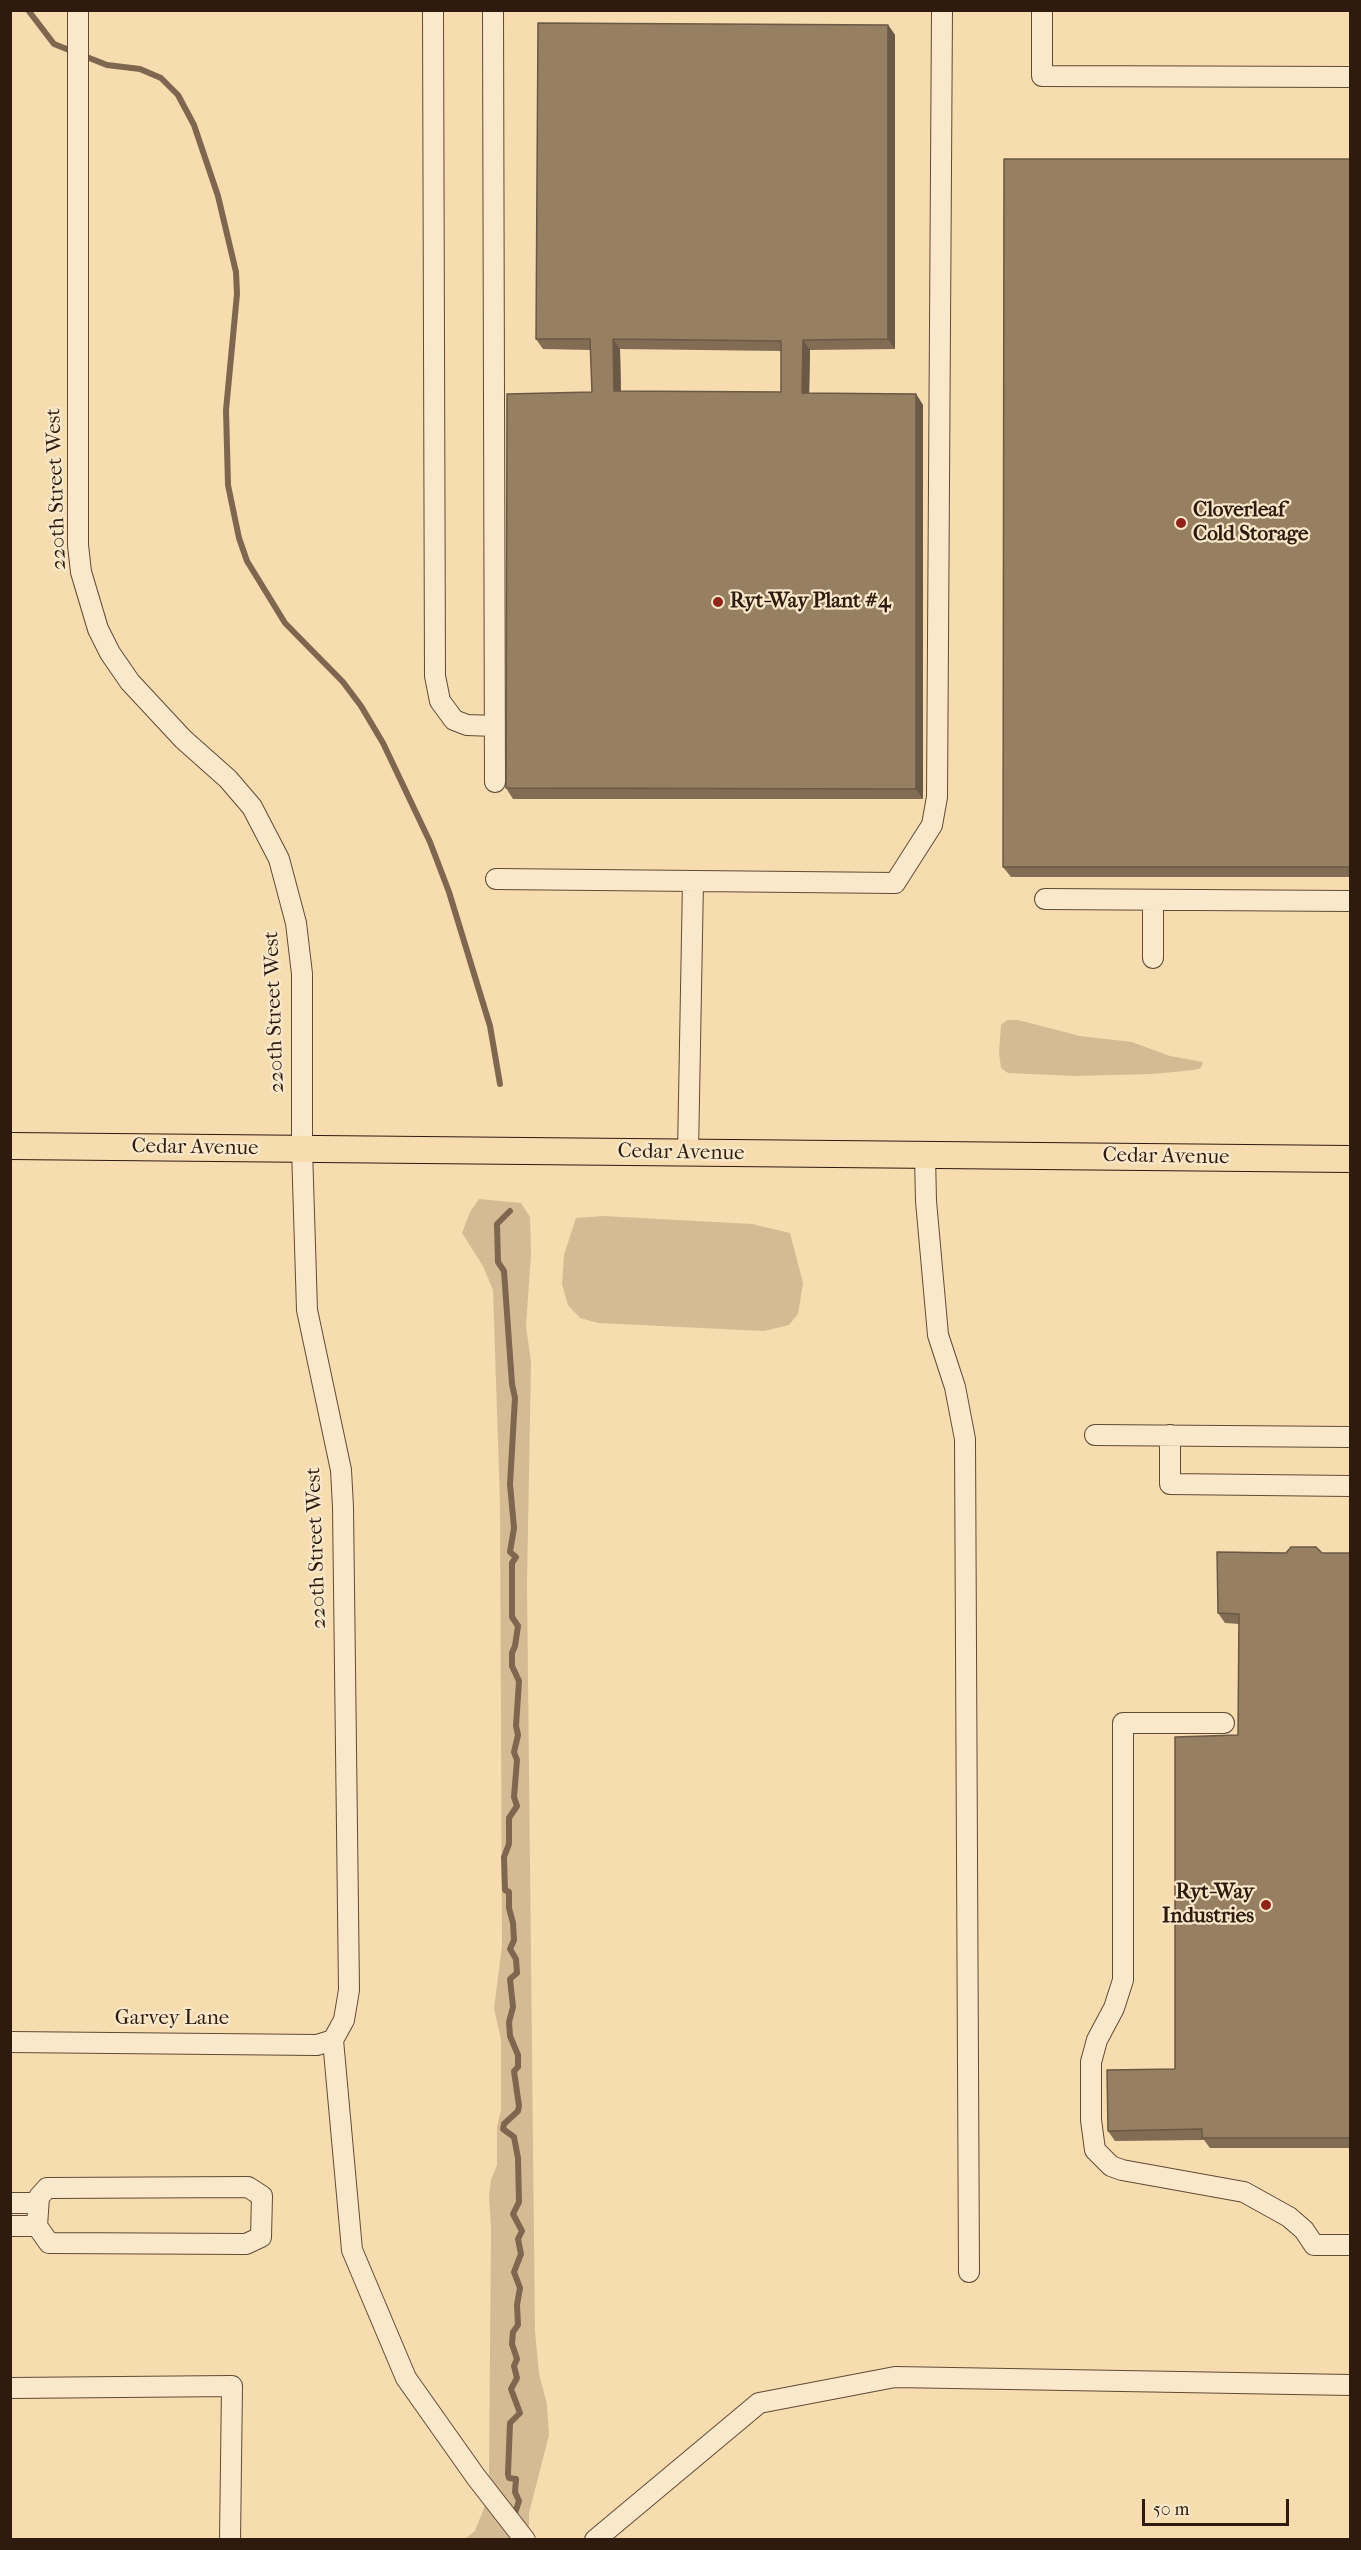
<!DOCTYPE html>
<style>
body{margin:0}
#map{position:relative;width:1361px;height:2550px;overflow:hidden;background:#f7dcaf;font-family:"IM FELL French Canon",serif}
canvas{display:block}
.frame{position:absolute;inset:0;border:12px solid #2f1a0e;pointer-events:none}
.scale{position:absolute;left:1142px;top:2499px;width:147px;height:27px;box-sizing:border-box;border:3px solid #2f1a0e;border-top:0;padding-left:8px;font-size:18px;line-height:21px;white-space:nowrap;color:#2f1a0e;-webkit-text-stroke:4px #fae8cb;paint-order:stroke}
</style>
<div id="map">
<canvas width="1361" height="2550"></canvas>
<div class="frame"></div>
<div class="scale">50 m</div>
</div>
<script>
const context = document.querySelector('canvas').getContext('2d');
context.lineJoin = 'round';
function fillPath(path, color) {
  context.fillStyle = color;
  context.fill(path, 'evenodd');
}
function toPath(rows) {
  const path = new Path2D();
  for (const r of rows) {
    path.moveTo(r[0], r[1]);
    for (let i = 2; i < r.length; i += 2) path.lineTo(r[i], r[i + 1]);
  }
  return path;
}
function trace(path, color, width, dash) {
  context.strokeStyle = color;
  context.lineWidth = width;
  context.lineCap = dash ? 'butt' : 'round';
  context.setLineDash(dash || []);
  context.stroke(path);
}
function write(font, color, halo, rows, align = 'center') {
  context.font = font + ' "IM FELL French Canon",serif';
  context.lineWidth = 4.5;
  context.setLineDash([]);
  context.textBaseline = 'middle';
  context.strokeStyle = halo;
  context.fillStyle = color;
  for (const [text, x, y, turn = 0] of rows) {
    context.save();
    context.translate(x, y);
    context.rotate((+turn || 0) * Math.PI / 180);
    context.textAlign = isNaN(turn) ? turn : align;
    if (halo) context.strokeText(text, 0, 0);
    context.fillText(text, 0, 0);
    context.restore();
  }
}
const green = toPath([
 [1007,1020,1018,1020,1080,1036,1132,1042,1170,1056,1203,1062,1201,1068,1194,1070,1153,1074,1075,1076,1008,1073,1001,1068,999,1053,1001,1025],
 [479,1199,521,1203,530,1217,531,1254,526,1326,531,1362,527,1584,535,2331,539,2374,547,2404,549,2435,529,2513,529,2539,465,2539,475,2531,484,2508,489,2473,491,2228,489,2196,491,2180,497,2165,497,2127,501,2110,501,2040,494,2008,502,1946,500,1503,493,1290,483,1266,462,1233,470,1212],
 [603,1216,752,1224,790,1233,803,1283,798,1314,789,1325,764,1331,598,1323,580,1318,568,1305,562,1284,564,1255,576,1218]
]);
const stream = toPath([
 [28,10,54,44,107,65,140,69,161,78,178,95,194,125,218,196,236,272,237,294,226,410,228,485,239,538,247,561,285,623,343,682,361,706,383,743,430,842,449,892,490,1026,500,1084],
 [510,1211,497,1224,498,1262,504,1271,512,1384,515,1398,510,1484,514,1528,510,1552,516,1557,512,1563,512,1617,518,1626,515,1646,512,1653,512,1666,519,1681,516,1726,518,1735,514,1752,517,1760,514,1797,517,1806,509,1818,509,1844,504,1857,505,1890,509,1892,509,1908,513,1923,514,1940,510,1949,516,1959,517,1973,510,1979,513,2007,509,2022,510,2036,518,2055,518,2067,514,2071,519,2106,518,2111,504,2124,503,2129,514,2137,518,2158,519,2202,513,2214,522,2231,518,2239,521,2254,514,2272,520,2288,517,2305,518,2325,513,2332,512,2344,517,2359,514,2366,517,2378,511,2389,520,2413,510,2423,508,2474,509,2478,516,2479,515,2492,519,2501,514,2516,515,2518]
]);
const minor = toPath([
 [78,10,78,545,81,572,98,629,110,653,130,682,183,739,228,779,252,807,279,859,296,923,302,974,302,1149,307,1310,341,1470,343,1507,349,1990,344,2020,333,2040],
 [433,10,435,676,440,701,454,720,467,725,495,726],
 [493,10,495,782],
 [1042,10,1042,76,1350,77],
 [496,879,895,883,932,825,937,797,942,10],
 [1045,899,1350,901],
 [1153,958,1153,900],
 [688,1153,693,881],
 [925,1155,926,1201,938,1335,955,1387,965,1439,969,2272],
 [1095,1435,1350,1437],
 [1170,1435,1170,1484,1350,1486],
 [1224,1723,1123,1723,1123,1980,1114,2008,1097,2040,1091,2062,1091,2120,1095,2150,1111,2166,1122,2170,1244,2192,1289,2217,1304,2230,1314,2245,1350,2245],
 [333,2040,352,2250,406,2378,476,2477,525,2540],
 [10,2042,317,2045,333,2040],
 [248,2187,262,2196,261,2237,246,2244,49,2243,37,2226,39,2197,47,2188,248,2187],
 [10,2203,38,2203],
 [10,2226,37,2226],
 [10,2388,232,2386,230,2540],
 [595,2540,759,2403,895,2377,1350,2385]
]);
const major = toPath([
 [10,1146,1350,1159]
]);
const wall = toPath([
 [888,25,895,35,895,349,810,350,809,393,916,394,923,405,923,799,513,799,506,788,592,392,590,350,543,349,536,339],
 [620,349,781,351,781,392,621,391],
 [1350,159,1350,877,1011,877,1003,867],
 [1322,1553,1350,1553,1350,2148,1210,2148,1204,2140,1115,2141,1108,2131,1175,2069,1238,1735,1239,1624,1225,1623,1218,1613]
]);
const shadedWall = toPath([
 [888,25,895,35,895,349,888,339],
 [613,339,620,349,621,401,614,391],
 [803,340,810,350,809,403,802,393],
 [916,394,923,405,923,799,916,789]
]);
const building = toPath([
 [538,23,888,25,888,339,803,340,802,393,916,394,916,789,506,788,507,394,592,392,590,339,536,339,538,23],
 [613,339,781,341,781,392,614,391,613,339],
 [1004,159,1350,159,1350,867,1003,867,1004,159],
 [1291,1547,1316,1547,1322,1553,1350,1553,1350,2138,1202,2138,1202,2129,1108,2131,1107,2070,1175,2069,1175,1737,1238,1735,1239,1614,1218,1613,1217,1552,1286,1553,1291,1547]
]);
const markers = [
 [1181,523,6,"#8f2418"],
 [718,602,6,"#8f2418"],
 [1266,1905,6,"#8f2418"]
];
const streetNames = [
 ["220th Street West",57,489,-92],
 ["220th Street West",275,1012,-92],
 ["Cedar Avenue",195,1148,1],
 ["Cedar Avenue",681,1153,1],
 ["Cedar Avenue",1166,1157,1],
 ["220th Street West",317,1548,-92],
 ["Garvey Lane",172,2019]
];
const poiNames = [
 ["Cloverleaf",1193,511],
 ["Cold Storage",1193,535],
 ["Ryt-Way Plant #4",730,602],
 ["Ryt-Way",1254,1893,"right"],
 ["Industries",1254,1917,"right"]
];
fillPath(green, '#d5bb94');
trace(stream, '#7e674e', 6);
trace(minor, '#614a36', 22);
trace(major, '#2f1a0e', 28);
trace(minor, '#fae8cb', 20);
trace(major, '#f7dcaf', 26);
fillPath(wall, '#826d54');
fillPath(shadedWall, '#6a5945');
fillPath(building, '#977f62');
trace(building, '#6a5945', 1.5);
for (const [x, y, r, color] of markers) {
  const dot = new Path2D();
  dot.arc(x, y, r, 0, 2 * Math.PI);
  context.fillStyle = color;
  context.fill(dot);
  trace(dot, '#fae8cb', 2);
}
write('21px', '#2f1a0e', '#fae8cb', streetNames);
write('bold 21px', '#2f1a0e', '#fae8cb', poiNames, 'left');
</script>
